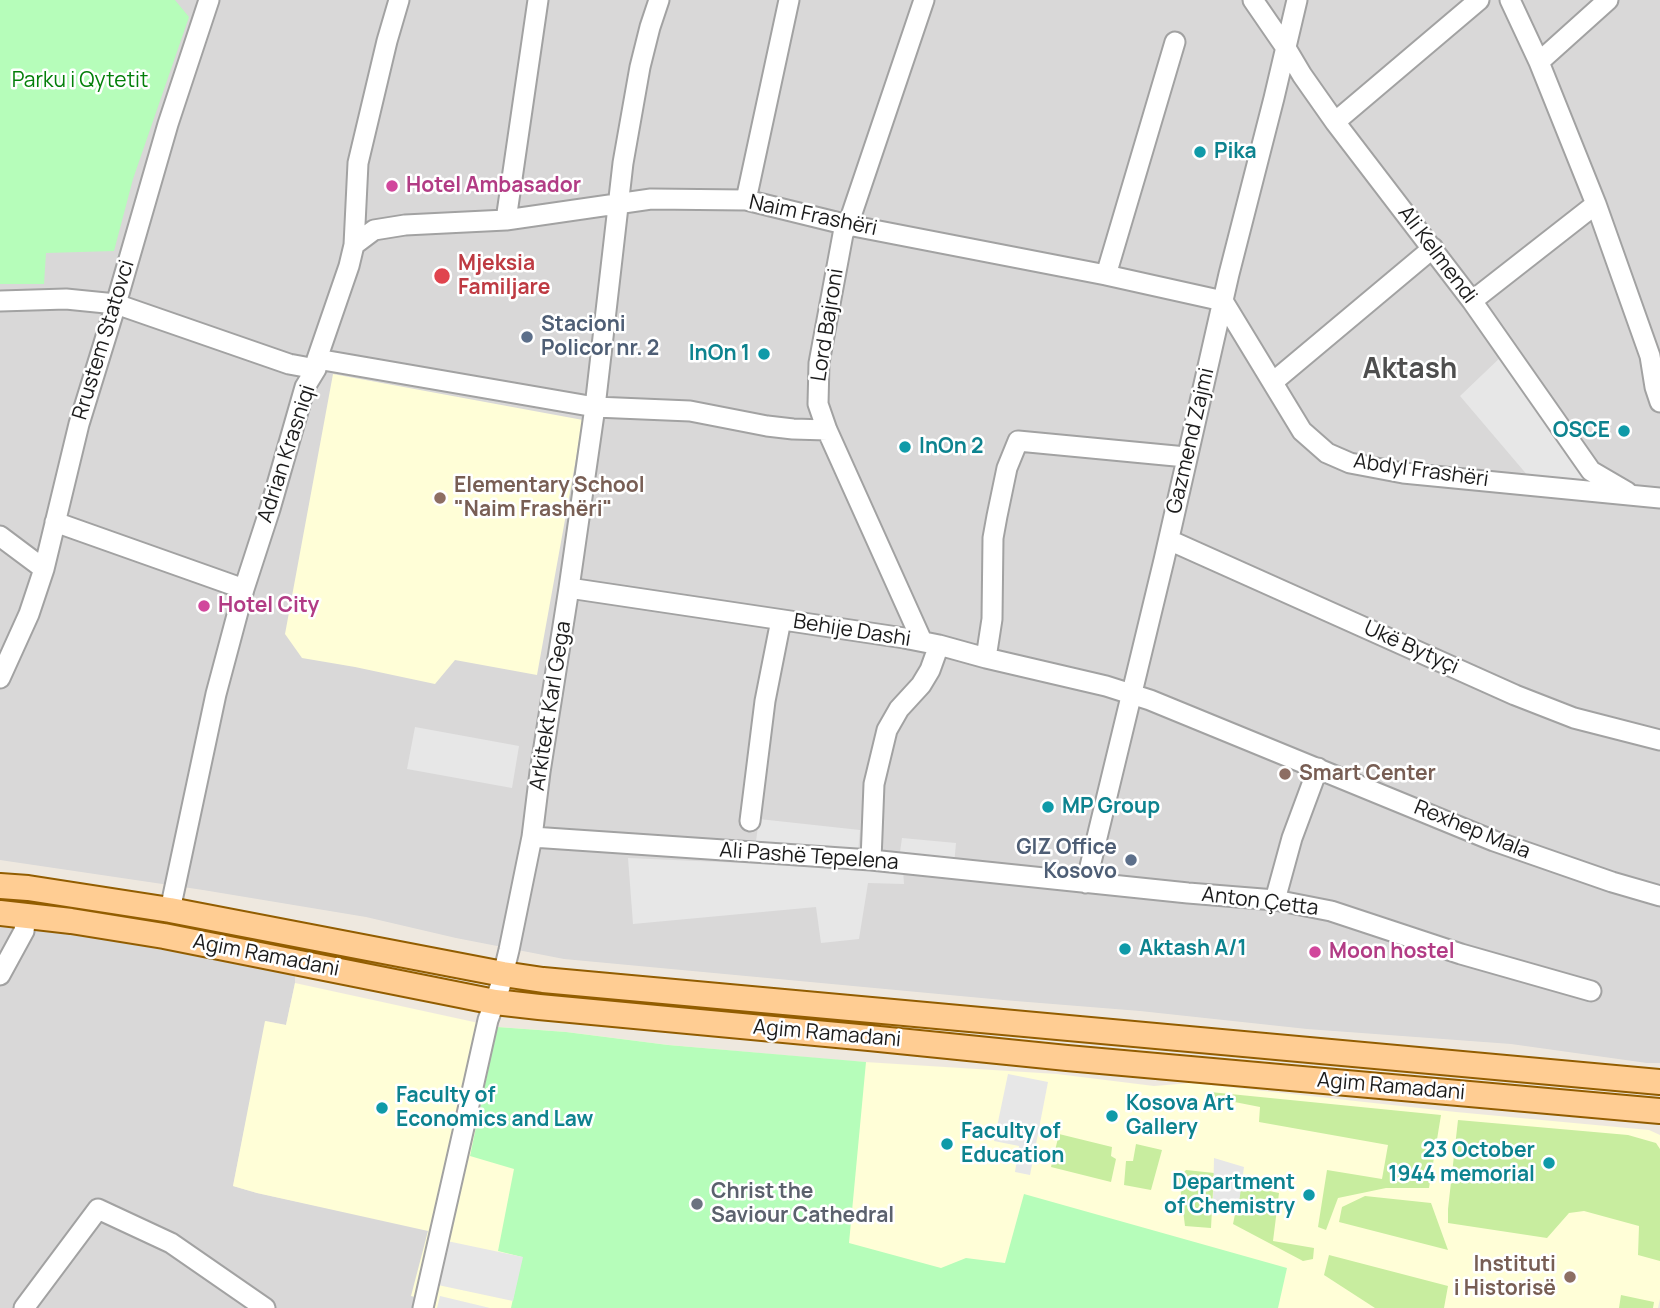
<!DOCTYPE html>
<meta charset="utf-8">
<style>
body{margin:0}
canvas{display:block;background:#eee8df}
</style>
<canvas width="1660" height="1308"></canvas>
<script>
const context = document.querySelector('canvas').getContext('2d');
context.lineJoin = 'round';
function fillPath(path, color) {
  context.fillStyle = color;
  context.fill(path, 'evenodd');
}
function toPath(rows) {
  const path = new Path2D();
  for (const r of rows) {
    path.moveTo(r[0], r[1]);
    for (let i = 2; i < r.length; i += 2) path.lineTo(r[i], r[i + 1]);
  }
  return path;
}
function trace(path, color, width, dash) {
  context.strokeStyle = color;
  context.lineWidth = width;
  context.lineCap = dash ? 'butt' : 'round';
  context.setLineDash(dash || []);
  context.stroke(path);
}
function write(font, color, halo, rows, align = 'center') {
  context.font = font + ' Manrope,sans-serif';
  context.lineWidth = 5;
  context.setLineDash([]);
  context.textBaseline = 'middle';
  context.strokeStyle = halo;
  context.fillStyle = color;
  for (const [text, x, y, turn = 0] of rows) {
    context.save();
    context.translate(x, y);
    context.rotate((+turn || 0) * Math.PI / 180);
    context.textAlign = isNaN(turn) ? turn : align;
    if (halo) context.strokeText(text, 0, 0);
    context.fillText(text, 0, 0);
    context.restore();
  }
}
const residential = toPath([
 [0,0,1660,0,1660,1063,1647,1063,1511,1044,1307,1029,1140,1011,1003,1000,564,959,456,938,366,917,203,890,0,860],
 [0,919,295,966,295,983,286,1025,266,1021,233,1186,257,1193,429,1230,432,1308,0,1308]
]);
const education = toPath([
 [333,374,583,420,537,675,455,660,435,684,355,667,302,658,285,634],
 [295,983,497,1027,566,1032,668,1045,849,1061,1057,1074,1154,1086,1191,1083,1456,1112,1649,1130,1660,1135,1660,1299,1658,1308,432,1308,433,1302,411,1296,428,1231,257,1193,233,1186,265,1021,286,1025]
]);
const grass = toPath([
 [1210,1092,1441,1115,1429,1188,1386,1188,1338,1198,1326,1230,1318,1227,1327,1170,1382,1179,1388,1145,1259,1122,1260,1107,1209,1097],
 [1458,1120,1628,1135,1656,1143,1660,1149,1660,1261,1638,1255,1639,1226,1584,1211,1569,1213,1547,1238,1448,1223,1448,1209],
 [1059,1134,1112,1147,1111,1156,1116,1159,1111,1182,1051,1167],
 [1136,1144,1162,1150,1151,1190,1124,1185,1126,1161,1133,1161],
 [1186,1170,1214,1173,1211,1228,1185,1226,1179,1178],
 [1241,1185,1279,1193,1273,1241,1314,1248,1313,1259,1303,1261,1233,1224],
 [1365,1196,1431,1203,1448,1250,1339,1222,1342,1207],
 [1329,1255,1448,1286,1444,1308,1375,1308,1324,1275],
 [1621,1295,1654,1302,1653,1308,1619,1308]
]);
const park = toPath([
 [0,0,175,0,189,17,133,179,114,251,46,253,44,284,0,284],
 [497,1027,566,1032,668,1045,866,1062,849,1243,941,1268,966,1258,1005,1263,1024,1194,1287,1268,1278,1308,511,1308,522,1257,498,1251,514,1169,470,1156]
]);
const parking = toPath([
 [1505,353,1598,480,1534,483,1460,396],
 [415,727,519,746,512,788,407,769],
 [759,819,860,830,858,853,756,841],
 [902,838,956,843,954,865,899,859],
 [628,858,903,870,904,884,868,883,859,939,821,943,816,907,633,924],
 [1008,1074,1048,1082,1030,1175,1015,1172,1019,1146,994,1141],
 [1214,1158,1244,1167,1238,1210,1213,1202],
 [447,1241,523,1257,513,1301,438,1285],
 [440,1296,490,1308,437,1308]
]);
const minor = toPath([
 [1253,0,1286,48,1302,75,1335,122,1472,301,1591,471,1627,492],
 [1510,0,1539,62,1596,204,1650,356,1655,387,1660,402],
 [1539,62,1608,0],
 [1335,122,1479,0],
 [746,200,789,0],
 [506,220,538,0],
 [354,245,374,230,405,225,506,220,651,199,746,200,848,225,1106,275,1223,301,1302,431,1327,453,1350,463,1403,473,1660,498],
 [1106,275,1175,42],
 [0,301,66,299,116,304,289,364,316,369],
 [1472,301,1596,204],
 [317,359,595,407,690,411,767,426,793,429,827,430],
 [1273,382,1433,248],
 [55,522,244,589],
 [0,536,44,569],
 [1169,540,1515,695,1574,718,1660,740],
 [569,588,904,638,939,645,986,658,1106,686,1150,700,1494,841,1612,882,1660,896],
 [922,641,827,430,818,404,819,363,843,234,848,225,924,0],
 [986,658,992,619,993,538,997,516,1007,468,1018,441,1186,457],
 [0,678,29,614,44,569,79,424,116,304,168,124,209,0],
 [750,821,765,701,781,620],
 [532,837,871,860,1188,893,1275,900,1331,911,1461,954,1591,991],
 [871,860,874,784,887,730,899,709,921,685,930,670,939,645],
 [1086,883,1164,560,1229,274,1274,98,1297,0],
 [1275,900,1292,838,1318,768],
 [170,910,216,694,244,589,270,509,305,387,316,369,317,359,349,266,354,245,358,163,387,41,399,0],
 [0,975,24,931,26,915],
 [24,1308,98,1209,171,1243,265,1308],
 [423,1308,465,1123,488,1020,500,987,509,950,532,837,540,772,569,588,595,407,623,163,640,67,650,27,659,0]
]);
const major = toPath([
 [0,886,28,888,170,910,503,974,543,980,1660,1082],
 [0,913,71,921,164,936,495,1002,539,1007,869,1038,1067,1058,1660,1111]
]);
const markers = [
 [1200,152,7,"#0f9aa8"],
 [392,186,7,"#d1479c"],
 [442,276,9,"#e0444e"],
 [527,337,7,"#5c6f8a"],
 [764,354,7,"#0f9aa8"],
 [1624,431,7,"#0f9aa8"],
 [905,447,7,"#0f9aa8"],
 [440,498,7,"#8d6e63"],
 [204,606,7,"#d1479c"],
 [1285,774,7,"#8d6e63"],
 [1048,807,7,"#0f9aa8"],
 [1131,860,7,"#5c6f8a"],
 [1125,949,7,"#0f9aa8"],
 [1315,952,7,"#d1479c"],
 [382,1108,7,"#0f9aa8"],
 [1112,1116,7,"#0f9aa8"],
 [947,1144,7,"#0f9aa8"],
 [1549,1163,7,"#0f9aa8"],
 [1309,1195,7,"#0f9aa8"],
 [697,1204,7,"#6b7280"],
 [1570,1277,7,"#8d6e63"]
];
const parkNames = [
 ["Parku i Qytetit",80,81]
];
const cultureNames = [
 ["Pika",1214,152],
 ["InOn 1",750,354,"right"],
 ["OSCE",1610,431,"right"],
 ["InOn 2",919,447],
 ["MP Group",1062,807],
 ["Aktash A/1",1139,949],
 ["Faculty of",396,1096],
 ["Economics and Law",396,1120],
 ["Kosova Art",1126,1104],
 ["Gallery",1126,1128],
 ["Faculty of",961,1132],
 ["Education",961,1156],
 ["23 October",1535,1151,"right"],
 ["1944 memorial",1535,1175,"right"],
 ["Department",1295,1183,"right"],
 ["of Chemistry",1295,1207,"right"]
];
const hotelNames = [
 ["Hotel Ambasador",406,186],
 ["Hotel City",218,606],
 ["Moon hostel",1329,952]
];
const streetNames = [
 ["Naim Frashëri",813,216,12],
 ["Ali Kelmendi",1437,255,53],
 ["Lord Bajroni",828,325,-81],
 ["Rrustem Statovci",104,340,-73],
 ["Gazmend Zajmi",1191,441,-77],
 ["Adrian Krasniqi",287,454,-72],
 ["Abdyl Frashëri",1421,471,8],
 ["Behije Dashi",852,631,9],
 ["Ukë Bytyçi",1411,648,24],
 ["Arkitekt Karl Gega",551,706,-81],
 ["Rexhep Mala",1472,830,22],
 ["Ali Pashë Tepelena",809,857,4],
 ["Anton Çetta",1260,902,7],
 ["Agim Ramadani",266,956,11],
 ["Agim Ramadani",827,1034,5],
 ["Agim Ramadani",1391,1087,5]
];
const healthNames = [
 ["Mjeksia",458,264],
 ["Familjare",458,288]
];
const serviceNames = [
 ["Stacioni",541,325],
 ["Policor nr. 2",541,349],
 ["GIZ Office",1117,848,"right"],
 ["Kosovo",1117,872,"right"]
];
const educationNames = [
 ["Elementary School",454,486],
 ["\"Naim Frashëri\"",454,510],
 ["Smart Center",1299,774],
 ["Instituti",1556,1265,"right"],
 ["i Historisë",1556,1289,"right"]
];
const worshipNames = [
 ["Christ the",711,1192],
 ["Saviour Cathedral",711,1216]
];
const districtNames = [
 ["Aktash",1410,370]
];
fillPath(residential, '#d9d8d8');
fillPath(education, '#fffed7');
fillPath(grass, '#c8ed9f');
fillPath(park, '#b6fdba');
fillPath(parking, '#e7e7e7');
trace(minor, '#a2a2a2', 23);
trace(major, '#925d00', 28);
trace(minor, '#fff', 19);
trace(major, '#ffcd93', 24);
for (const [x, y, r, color] of markers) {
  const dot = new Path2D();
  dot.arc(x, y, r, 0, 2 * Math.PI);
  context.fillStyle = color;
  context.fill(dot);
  trace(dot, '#fff', 2.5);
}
write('21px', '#037f09', '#fff', parkNames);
write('bold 21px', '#0d838f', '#fff', cultureNames, 'left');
write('bold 21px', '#b23c85', '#fff', hotelNames, 'left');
write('21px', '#1b1b1b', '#fff', streetNames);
write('bold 21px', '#be3a42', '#fff', healthNames, 'left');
write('bold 21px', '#4e5e75', '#fff', serviceNames, 'left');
write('bold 21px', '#785e54', '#fff', educationNames, 'left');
write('bold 21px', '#5b616d', '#fff', worshipNames, 'left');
write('bold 28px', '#4e4e4e', '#fff', districtNames);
</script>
